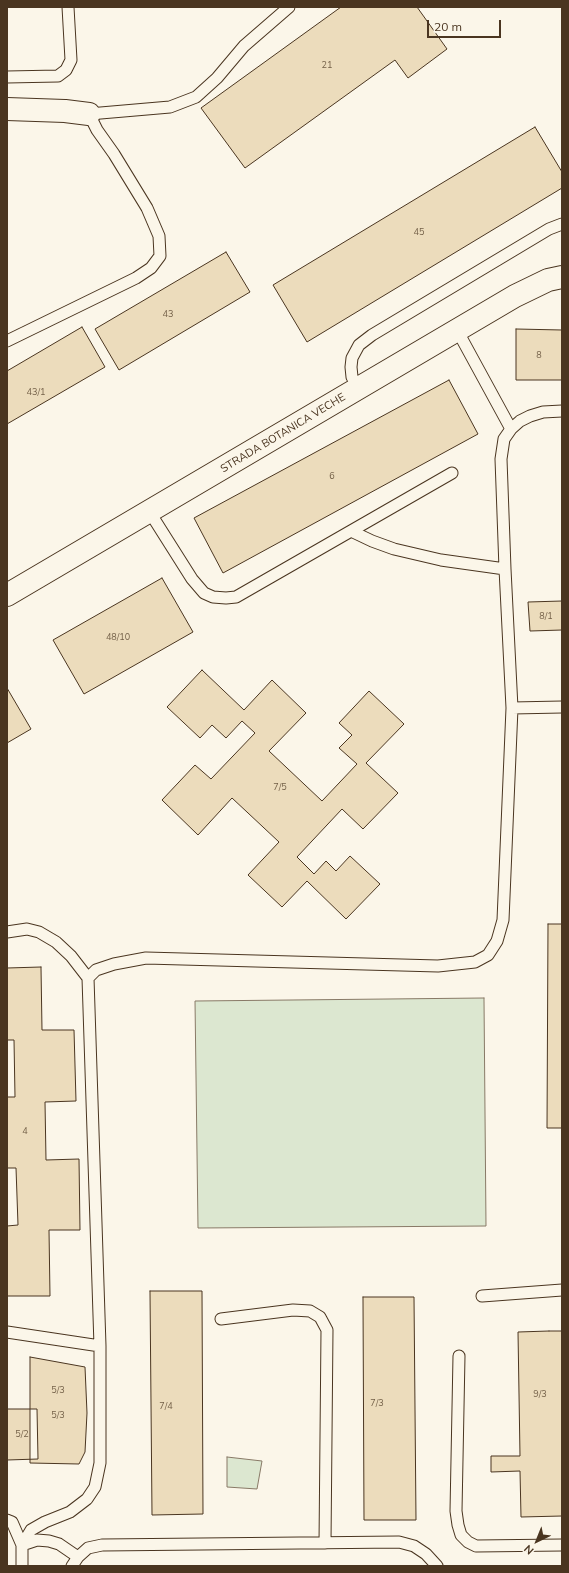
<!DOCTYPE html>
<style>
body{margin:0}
#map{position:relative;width:569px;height:1573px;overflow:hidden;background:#fbf6e9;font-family:Mulish,sans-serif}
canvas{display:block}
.frame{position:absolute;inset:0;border:8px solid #4a3520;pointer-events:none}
.north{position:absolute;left:517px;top:1521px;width:40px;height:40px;-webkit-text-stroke:3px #fbf6e9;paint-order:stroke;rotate:223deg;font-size:11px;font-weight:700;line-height:16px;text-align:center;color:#4a3520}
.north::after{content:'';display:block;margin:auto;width:14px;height:18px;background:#4a3520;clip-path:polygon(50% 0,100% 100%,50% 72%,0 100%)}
.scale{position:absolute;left:427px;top:20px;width:74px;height:18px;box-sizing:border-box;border:2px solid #4a3520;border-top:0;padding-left:5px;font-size:12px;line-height:14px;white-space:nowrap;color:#4a3520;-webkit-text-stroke:3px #fbf6e9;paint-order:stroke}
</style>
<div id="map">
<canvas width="569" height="1573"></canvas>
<div class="frame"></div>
<div class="north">N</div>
<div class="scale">20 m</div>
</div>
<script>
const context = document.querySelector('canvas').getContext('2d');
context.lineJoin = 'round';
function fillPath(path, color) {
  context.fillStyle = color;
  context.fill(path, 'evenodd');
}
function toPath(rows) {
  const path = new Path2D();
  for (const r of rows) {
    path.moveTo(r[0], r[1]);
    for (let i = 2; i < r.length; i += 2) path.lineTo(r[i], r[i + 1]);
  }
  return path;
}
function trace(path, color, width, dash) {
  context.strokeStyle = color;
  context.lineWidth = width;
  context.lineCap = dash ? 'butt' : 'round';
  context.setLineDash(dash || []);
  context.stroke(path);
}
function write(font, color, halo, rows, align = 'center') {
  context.font = font + ' Mulish,sans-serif';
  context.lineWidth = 3;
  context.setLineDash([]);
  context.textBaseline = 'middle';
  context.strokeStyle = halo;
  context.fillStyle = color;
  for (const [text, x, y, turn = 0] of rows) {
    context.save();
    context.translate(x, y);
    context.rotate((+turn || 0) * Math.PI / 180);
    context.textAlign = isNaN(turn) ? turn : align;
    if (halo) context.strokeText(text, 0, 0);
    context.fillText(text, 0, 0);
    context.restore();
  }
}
const green = toPath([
 [484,998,486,1226,198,1228,195,1001,484,998],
 [227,1457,262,1461,257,1489,227,1487,227,1457]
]);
const building = toPath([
 [341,7,417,7,447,49,408,78,395,60,245,168,201,108,341,7],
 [535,127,562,172,562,188,307,342,273,285,535,127],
 [226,252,250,292,119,370,95,329,226,252],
 [82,327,105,367,7,424,7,371,82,327],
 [516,329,562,330,562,380,516,380,516,329],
 [449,380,478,434,223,573,194,518,449,380],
 [162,578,193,632,84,694,53,640,162,578],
 [562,601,562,630,530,631,528,602,562,601],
 [202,670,244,710,272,680,306,713,269,751,322,801,357,764,339,748,352,735,339,723,369,691,404,724,366,763,398,793,363,829,342,809,297,857,314,874,326,861,336,871,350,856,380,884,346,919,307,881,282,907,248,875,279,842,232,798,198,835,162,800,195,765,211,779,255,733,242,721,226,738,212,725,200,738,167,707,202,670],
 [7,688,31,729,7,743,7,688],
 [548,924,562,924,562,1128,547,1128,548,924],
 [41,967,42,1030,74,1030,76,1101,45,1102,46,1160,79,1159,80,1230,49,1230,50,1296,7,1296,7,1226,18,1225,16,1168,7,1168,7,1097,15,1097,14,1040,7,1040,7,968,41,967],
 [150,1291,202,1291,203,1514,152,1515,150,1291],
 [363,1297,414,1297,416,1520,364,1520,363,1297],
 [549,1331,562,1331,562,1516,521,1517,520,1471,491,1472,491,1456,520,1456,518,1332,549,1331],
 [30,1357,85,1367,87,1413,85,1452,79,1464,30,1463,30,1357],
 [7,1409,37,1409,38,1459,7,1460,7,1409]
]);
const service = toPath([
 [7,77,58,76,66,70,71,60,68,7],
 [457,330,511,429,504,439,501,459,505,569],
 [7,341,136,278,151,268,160,256,159,236,147,208,114,154,97,130,89,114,170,107,196,97,217,78,244,46,289,7],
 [358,388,352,377,351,367,352,358,359,345,372,335,549,229,562,224],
 [511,429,520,421,530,416,543,412,562,411],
 [149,511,192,579,204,593,213,597,226,598,236,597,452,473],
 [351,531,372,541,394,549,441,560,505,569,512,708,562,707],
 [7,932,27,929,39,932,56,942,71,956,88,978,100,1346,7,1332],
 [88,978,96,970,114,964,146,958,438,966,475,962,488,955,497,941,503,920,512,708],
 [482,1296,562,1290],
 [221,1319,293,1310,310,1311,320,1317,327,1330,325,1543],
 [459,1356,456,1511,458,1525,461,1535,468,1542,476,1546,562,1545],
 [7,1520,12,1522,22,1545,37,1540,49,1541,59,1544,78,1557,72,1566],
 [78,1557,88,1548,102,1545,399,1542,414,1546,426,1554,437,1566],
 [22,1566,22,1545,31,1530,45,1522,70,1512,87,1499,95,1487,100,1463,100,1346]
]);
const minor = toPath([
 [7,109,65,111,89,114],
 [7,595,515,296,548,280,562,277]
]);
const numberNames = [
 ["21",327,65],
 ["45",419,232],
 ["43",168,314],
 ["8",539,355],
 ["43/1",36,392],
 ["6",332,476],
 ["8/1",546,616],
 ["48/10",118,637],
 ["7/5",280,787],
 ["4",25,1131],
 ["5/3",58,1390],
 ["9/3",540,1394],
 ["7/3",377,1403],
 ["7/4",166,1406],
 ["5/3",58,1415],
 ["5/2",22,1434]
];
const streetNames = [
 ["STRADA BOTANICA VECHE",283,433,-31]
];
fillPath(green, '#dce7d0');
trace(green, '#887966', 1);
fillPath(building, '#ecdcbc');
trace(building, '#4a3520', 1);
trace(service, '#4a3520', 13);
trace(minor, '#4a3520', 24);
trace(service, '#fbf6e9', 11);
trace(minor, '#fbf6e9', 22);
write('9px', '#725f47', null, numberNames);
write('11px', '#4a3520', '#fbf6e9', streetNames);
</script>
